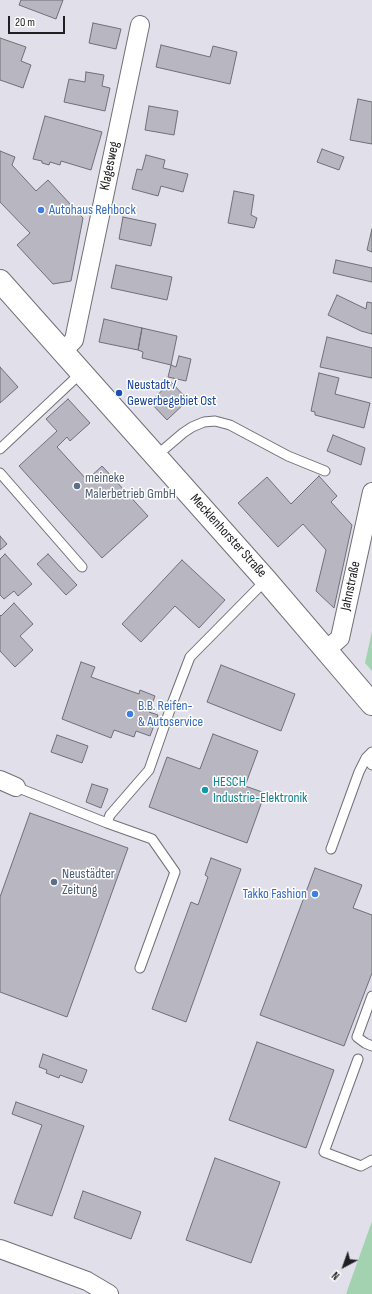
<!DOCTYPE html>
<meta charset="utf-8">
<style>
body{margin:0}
#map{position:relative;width:372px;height:1294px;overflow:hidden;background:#e1e0ea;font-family:"Sofia Sans Condensed",sans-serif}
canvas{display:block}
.north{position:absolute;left:324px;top:1246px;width:40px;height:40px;-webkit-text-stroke:3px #fff;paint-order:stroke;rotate:221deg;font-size:11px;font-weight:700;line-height:16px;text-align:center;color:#202023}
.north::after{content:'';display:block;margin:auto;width:14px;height:18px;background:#202023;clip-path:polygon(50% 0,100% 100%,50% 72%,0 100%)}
.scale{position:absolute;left:8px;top:16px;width:57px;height:18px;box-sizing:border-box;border:2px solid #202023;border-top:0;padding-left:5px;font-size:12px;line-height:14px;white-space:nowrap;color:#202023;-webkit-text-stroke:3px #fff;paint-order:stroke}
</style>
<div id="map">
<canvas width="372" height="1294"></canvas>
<div class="north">N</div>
<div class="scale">20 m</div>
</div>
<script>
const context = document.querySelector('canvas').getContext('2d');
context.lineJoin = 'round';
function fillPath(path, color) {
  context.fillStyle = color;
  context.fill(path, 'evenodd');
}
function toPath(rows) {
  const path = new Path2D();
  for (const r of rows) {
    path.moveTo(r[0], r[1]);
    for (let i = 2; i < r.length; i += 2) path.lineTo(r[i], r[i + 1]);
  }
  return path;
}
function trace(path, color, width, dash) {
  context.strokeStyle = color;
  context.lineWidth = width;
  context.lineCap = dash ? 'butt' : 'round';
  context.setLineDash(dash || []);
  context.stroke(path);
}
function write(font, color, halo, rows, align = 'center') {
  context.font = font + ' "Sofia Sans Condensed",sans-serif';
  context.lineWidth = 3;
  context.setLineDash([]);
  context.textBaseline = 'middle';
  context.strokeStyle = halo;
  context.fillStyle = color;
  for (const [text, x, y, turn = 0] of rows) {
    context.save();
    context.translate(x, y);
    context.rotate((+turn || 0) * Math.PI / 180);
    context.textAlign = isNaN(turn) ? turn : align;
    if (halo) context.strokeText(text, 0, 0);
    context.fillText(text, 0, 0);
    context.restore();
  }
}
const green = toPath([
 [372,631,372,671,365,663],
 [372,1221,372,1294,346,1294]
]);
const building = toPath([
 [21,0,63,0,56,19,19,5,21,0],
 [93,23,121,29,116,49,89,43,93,23],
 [0,38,26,47,21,61,31,65,23,88,0,80,0,38],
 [161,45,210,57,213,46,237,52,230,84,156,67,161,45],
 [86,72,104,75,102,86,110,88,105,111,64,102,69,79,85,82,86,72],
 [358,99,372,102,372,144,350,140,358,99],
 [149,106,178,111,174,135,145,130,149,106],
 [45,116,102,132,91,170,61,161,60,165,50,162,49,165,42,163,42,161,33,159,45,116],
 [322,149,344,157,339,170,317,162,322,149],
 [0,151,15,157,12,165,36,191,48,180,83,218,71,281,53,284,17,245,30,233,0,202,0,151],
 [146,155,165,160,163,168,188,174,183,192,161,186,158,196,132,189,137,169,142,170,146,155],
 [234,191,254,195,251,215,257,218,254,228,228,223,234,191],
 [123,217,156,224,151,246,119,239,123,217],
 [372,229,372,252,367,250,372,229],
 [336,260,372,268,372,282,333,273,336,260],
 [116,265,172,277,167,300,111,288,116,265],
 [337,295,366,309,367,302,372,303,372,334,361,331,328,315,337,295],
 [104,319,142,328,138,350,99,342,104,319],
 [142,328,177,336,171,365,142,358,143,352,138,350,142,328],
 [327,337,372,348,372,378,320,367,327,337],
 [179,356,191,359,186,381,168,377,171,365,176,367,179,356],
 [0,367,18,387,0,403,0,367],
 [319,373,339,378,335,394,370,403,364,428,315,415,315,412,311,411,319,373],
 [171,382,188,400,167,420,150,402,171,382],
 [68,399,90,423,70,441,67,437,57,447,87,480,102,466,148,516,102,558,19,466,57,431,46,419,68,399],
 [333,435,365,448,361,465,327,451,333,435],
 [319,476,337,496,331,502,352,525,334,608,316,591,326,550,303,524,278,547,238,503,267,477,291,504,319,476],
 [0,536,7,544,0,550,0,536],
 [5,554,32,584,18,596,14,591,4,599,0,595,0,559,5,554],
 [48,554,77,585,66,595,37,564,48,554],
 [182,560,225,600,199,628,175,606,141,642,122,624,182,560],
 [14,603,33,624,20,636,33,650,15,667,0,651,0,615,1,616,14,603],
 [81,662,95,667,91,677,139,694,140,690,155,696,149,712,158,715,150,736,136,731,134,737,114,730,111,738,62,719,81,662],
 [221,665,295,694,281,731,207,702,221,665],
 [213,734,258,751,245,786,265,793,247,843,149,807,167,757,200,769,213,734],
 [57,735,88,746,82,763,51,752,57,735],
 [92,784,108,789,101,808,86,802,92,784],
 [30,813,128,848,67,1017,0,992,0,897,30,813],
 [211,858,241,869,186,1022,152,1009,191,902,198,905,208,877,205,875,211,858],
 [315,868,362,885,353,908,372,915,372,973,344,1046,260,1015,315,868],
 [257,1042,334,1070,306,1148,229,1120,257,1042],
 [43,1054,87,1070,82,1083,60,1075,59,1078,46,1073,47,1070,39,1067,43,1054],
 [16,1102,84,1126,52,1216,14,1203,42,1125,12,1114,16,1102],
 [215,1158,280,1182,251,1263,186,1240,215,1158],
 [83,1191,141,1212,131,1239,74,1218,83,1191]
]);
const lane = toPath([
 [0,449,82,372],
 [156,456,183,433,192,427,204,422,215,421,230,425,288,456,325,471],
 [0,473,82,567],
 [372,752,366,758,372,765],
 [16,787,107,823,152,839,175,872,140,968],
 [107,823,110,815,149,770,172,704,190,657,266,580],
 [331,849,359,772,366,758],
 [372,996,357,1037,365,1043,372,1046],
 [358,1059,324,1152,361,1166,372,1160]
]);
const street = toPath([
 [63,351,74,340,140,25],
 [326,650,340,638,372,492],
 [0,780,16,787],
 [0,1249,87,1281,109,1294]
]);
const secondary = toPath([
 [0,281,266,580,372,704]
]);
const markers = [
 [41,210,4,"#3f7fe0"],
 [119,393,4,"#1a4fb4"],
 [77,486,4,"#5c6f8a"],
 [130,714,4,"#3f7fe0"],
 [205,790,4,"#0f9aa8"],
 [54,882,4,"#5c6f8a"],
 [315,894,4,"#3f7fe0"]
];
const streetNames = [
 ["Klagesweg",110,166,-78],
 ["Mecklenhorster Straße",228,536,48],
 ["Jahnstraße",351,586,-78]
];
const shopNames = [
 ["Autohaus Rehbock",49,210],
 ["B.B. Reifen-",138,706],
 ["& Autoservice",138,722],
 ["Takko Fashion",307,894,"right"]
];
const transitNames = [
 ["Neustadt /",127,385],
 ["Gewerbegebiet Ost",127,401]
];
const serviceNames = [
 ["meineke",85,478],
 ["Malerbetrieb GmbH",85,494],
 ["Neustädter",62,874],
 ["Zeitung",62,890]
];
const cultureNames = [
 ["HESCH",213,782],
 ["Industrie-Elektronik",213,798]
];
fillPath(green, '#a2d2b0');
fillPath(building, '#b8b7c1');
trace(building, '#6f6f77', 1);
trace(lane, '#707078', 11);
trace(street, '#707078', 20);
trace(secondary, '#707078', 24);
trace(lane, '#fff', 9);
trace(street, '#fff', 18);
trace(secondary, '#fff', 22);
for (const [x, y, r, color] of markers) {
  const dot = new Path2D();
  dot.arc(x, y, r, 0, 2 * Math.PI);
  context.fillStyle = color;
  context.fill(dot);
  trace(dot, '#fff', 1.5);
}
write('14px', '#202023', '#fff', streetNames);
write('14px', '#366cbe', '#fff', shopNames, 'left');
write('14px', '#164399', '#fff', transitNames, 'left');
write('14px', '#4e5e75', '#fff', serviceNames, 'left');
write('14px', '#0d838f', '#fff', cultureNames, 'left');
</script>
